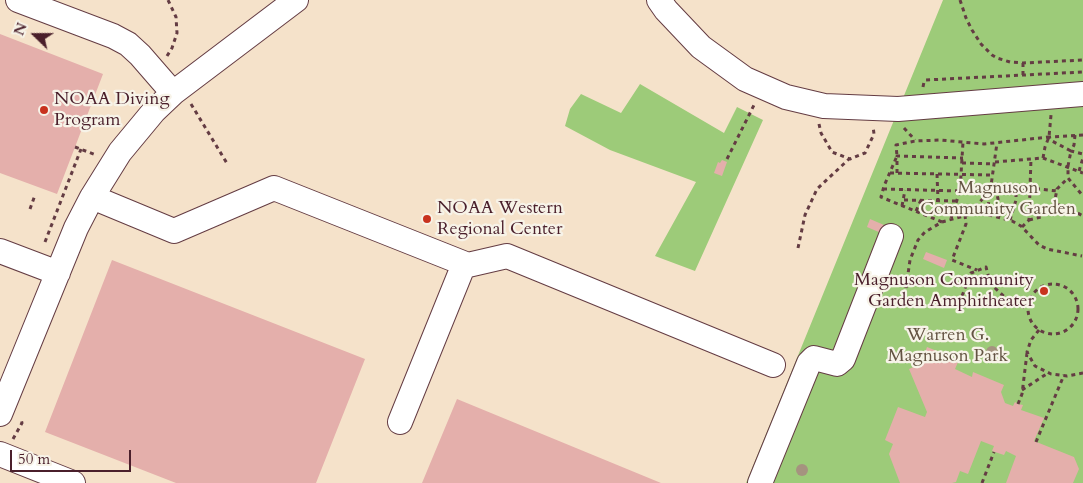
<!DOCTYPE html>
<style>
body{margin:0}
#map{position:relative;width:1083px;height:483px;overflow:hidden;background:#f5e2ca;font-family:Cardo,serif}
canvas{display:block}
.north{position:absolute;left:10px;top:10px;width:50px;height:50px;-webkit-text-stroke:4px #f7f3e8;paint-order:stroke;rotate:292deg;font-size:14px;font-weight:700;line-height:20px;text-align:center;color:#4a1f2b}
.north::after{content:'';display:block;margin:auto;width:18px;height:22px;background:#4a1f2b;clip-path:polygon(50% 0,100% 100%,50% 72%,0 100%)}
.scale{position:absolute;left:10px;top:450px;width:121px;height:22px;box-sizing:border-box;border:2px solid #4a1f2b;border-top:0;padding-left:6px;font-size:15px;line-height:18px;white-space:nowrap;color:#4a1f2b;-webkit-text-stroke:4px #f7f3e8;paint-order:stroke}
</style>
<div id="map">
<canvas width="1083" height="483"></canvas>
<div class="north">N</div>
<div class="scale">50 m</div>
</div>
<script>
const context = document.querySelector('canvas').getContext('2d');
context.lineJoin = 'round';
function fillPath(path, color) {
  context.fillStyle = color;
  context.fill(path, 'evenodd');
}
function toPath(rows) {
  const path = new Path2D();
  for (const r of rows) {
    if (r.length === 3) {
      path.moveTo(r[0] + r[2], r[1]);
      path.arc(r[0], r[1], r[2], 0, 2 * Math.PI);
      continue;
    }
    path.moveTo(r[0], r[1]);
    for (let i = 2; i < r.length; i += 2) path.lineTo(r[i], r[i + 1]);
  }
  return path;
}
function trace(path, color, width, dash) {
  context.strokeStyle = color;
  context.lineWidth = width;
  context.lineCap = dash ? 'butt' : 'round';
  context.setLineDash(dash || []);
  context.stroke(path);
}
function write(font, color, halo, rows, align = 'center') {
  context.font = font + ' Cardo,serif';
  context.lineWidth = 4.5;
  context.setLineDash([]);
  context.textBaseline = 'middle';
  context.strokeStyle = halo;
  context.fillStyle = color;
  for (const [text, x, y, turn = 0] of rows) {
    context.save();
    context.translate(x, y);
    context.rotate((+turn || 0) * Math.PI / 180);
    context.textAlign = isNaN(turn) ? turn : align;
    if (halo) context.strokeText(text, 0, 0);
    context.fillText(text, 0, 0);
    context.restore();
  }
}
const green = toPath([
 [943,0,1083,0,1083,483,746,483],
 [640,84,724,133,737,107,763,120,695,271,655,256,696,182,610,150,565,126,570,109,581,94,621,113]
]);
const building = toPath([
 [0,34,103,74,57,194,0,173],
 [722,160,727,162,722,176,714,173,718,162,720,163],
 [870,219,884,225,881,233,867,227],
 [926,252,947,260,944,268,923,259],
 [112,260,365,359,316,483,176,483,45,432],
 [927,347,959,360,955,369,972,377,973,372,1004,385,1001,392,1005,403,1013,406,1015,402,1018,404,1023,405,1021,410,1044,418,1034,441,1074,457,1079,469,1073,483,1006,483,1016,456,1006,451,1004,455,992,451,994,446,981,441,968,474,960,471,956,482,952,483,900,483,889,454,893,444,885,440,898,407,925,417,927,412,909,369,921,364],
 [457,399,661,483,422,483]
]);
const path = toPath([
 [960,0,966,18,972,30,981,44,992,55,997,58,1010,62,1023,63,1083,60],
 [167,56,172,48,177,33,176,17,168,0],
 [1023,63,1023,75],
 [923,87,924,82,926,80,1083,72],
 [191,104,228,165],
 [819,124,821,133,832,152,850,159,865,153,874,134,873,126],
 [904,128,915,140],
 [1075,135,1074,145,1071,151,1083,154],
 [1083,135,1049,137,1052,141,1071,151,1068,166,1068,178,1083,196],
 [75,147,96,155],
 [1043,158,1045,147,1049,137,1051,115],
 [727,159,755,103],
 [995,162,1043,158,1083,173],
 [962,163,995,164],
 [1079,171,1083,158],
 [890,173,991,175],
 [897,173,897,156,963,158],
 [937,174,938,200],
 [883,189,960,191],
 [989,196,1002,192,1025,190,1030,188,1057,191],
 [904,200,956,201],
 [1054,205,1057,189,1068,178],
 [902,206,905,190],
 [30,209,35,195],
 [916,211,921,200],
 [971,214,975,207,989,192],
 [987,214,997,143],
 [965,215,966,224,952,260,977,270],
 [996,216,998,199,997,194],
 [951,218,960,191,963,142],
 [1010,220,1016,200,1016,191],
 [1029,220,1041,217,1054,205,1063,205,1083,216],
 [942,222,881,197,884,186,897,156,896,145,915,141,940,140,984,144,1049,137],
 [1022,227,1029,220,1031,158],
 [45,242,81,149],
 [798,248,805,215,817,189,849,159],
 [1053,309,25],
 [906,288,910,260,918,240,925,232,942,222,971,214,982,213,1012,221,1021,226,1039,245,1047,249,1082,256],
 [962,296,971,273,986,267,990,282,995,288,1009,301,1028,309],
 [1039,330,1031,340,1027,352,1035,366,1051,374,1067,376,1083,373],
 [1022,390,1048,373],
 [1018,404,1022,394,1027,353],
 [13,439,22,423,21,419],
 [1036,442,1064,375],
 [982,483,994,452]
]);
const minor = toPath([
 [18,0,113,36,128,44,140,55,173,93],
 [659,0,666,10,701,47,745,79,786,97,824,106,898,109,1083,94],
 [92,197,174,231,274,188,468,265,507,256,773,365],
 [0,251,58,273],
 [0,414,76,228,92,197,120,152,154,111,173,93,296,0],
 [400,422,464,264],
 [0,454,73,483],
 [760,483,809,363,814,358,837,364,843,359,891,236]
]);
const trees = [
 [992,352],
 [802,470]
];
const markers = [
 [44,110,5,"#c8321e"],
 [427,219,5,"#c8321e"],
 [1044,291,5,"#c8321e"]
];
const poiNames = [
 ["NOAA Diving",54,100],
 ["Program",54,121],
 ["NOAA Western",437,209],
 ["Regional Center",437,230],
 ["Magnuson Community",1034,281,"right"],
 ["Garden Amphitheater",1034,302,"right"]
];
const parkNames = [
 ["Magnuson",998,189],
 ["Community Garden",998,210],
 ["Warren G.",948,336],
 ["Magnuson Park",948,357]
];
fillPath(green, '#9dcb79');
fillPath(building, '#e4afab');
trace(minor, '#643c43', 26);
trace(path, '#643c43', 3, [4, 4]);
trace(minor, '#fff', 24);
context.fillStyle = '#a5937f';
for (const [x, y] of trees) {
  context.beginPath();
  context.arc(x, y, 6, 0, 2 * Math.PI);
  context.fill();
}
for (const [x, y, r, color] of markers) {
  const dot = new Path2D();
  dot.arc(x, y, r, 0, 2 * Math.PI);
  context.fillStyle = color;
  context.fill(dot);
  trace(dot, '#f7f3e8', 2);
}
write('18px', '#4a1f2b', '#f7f3e8', poiNames, 'left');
write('18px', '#635342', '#f7f3e8', parkNames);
</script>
